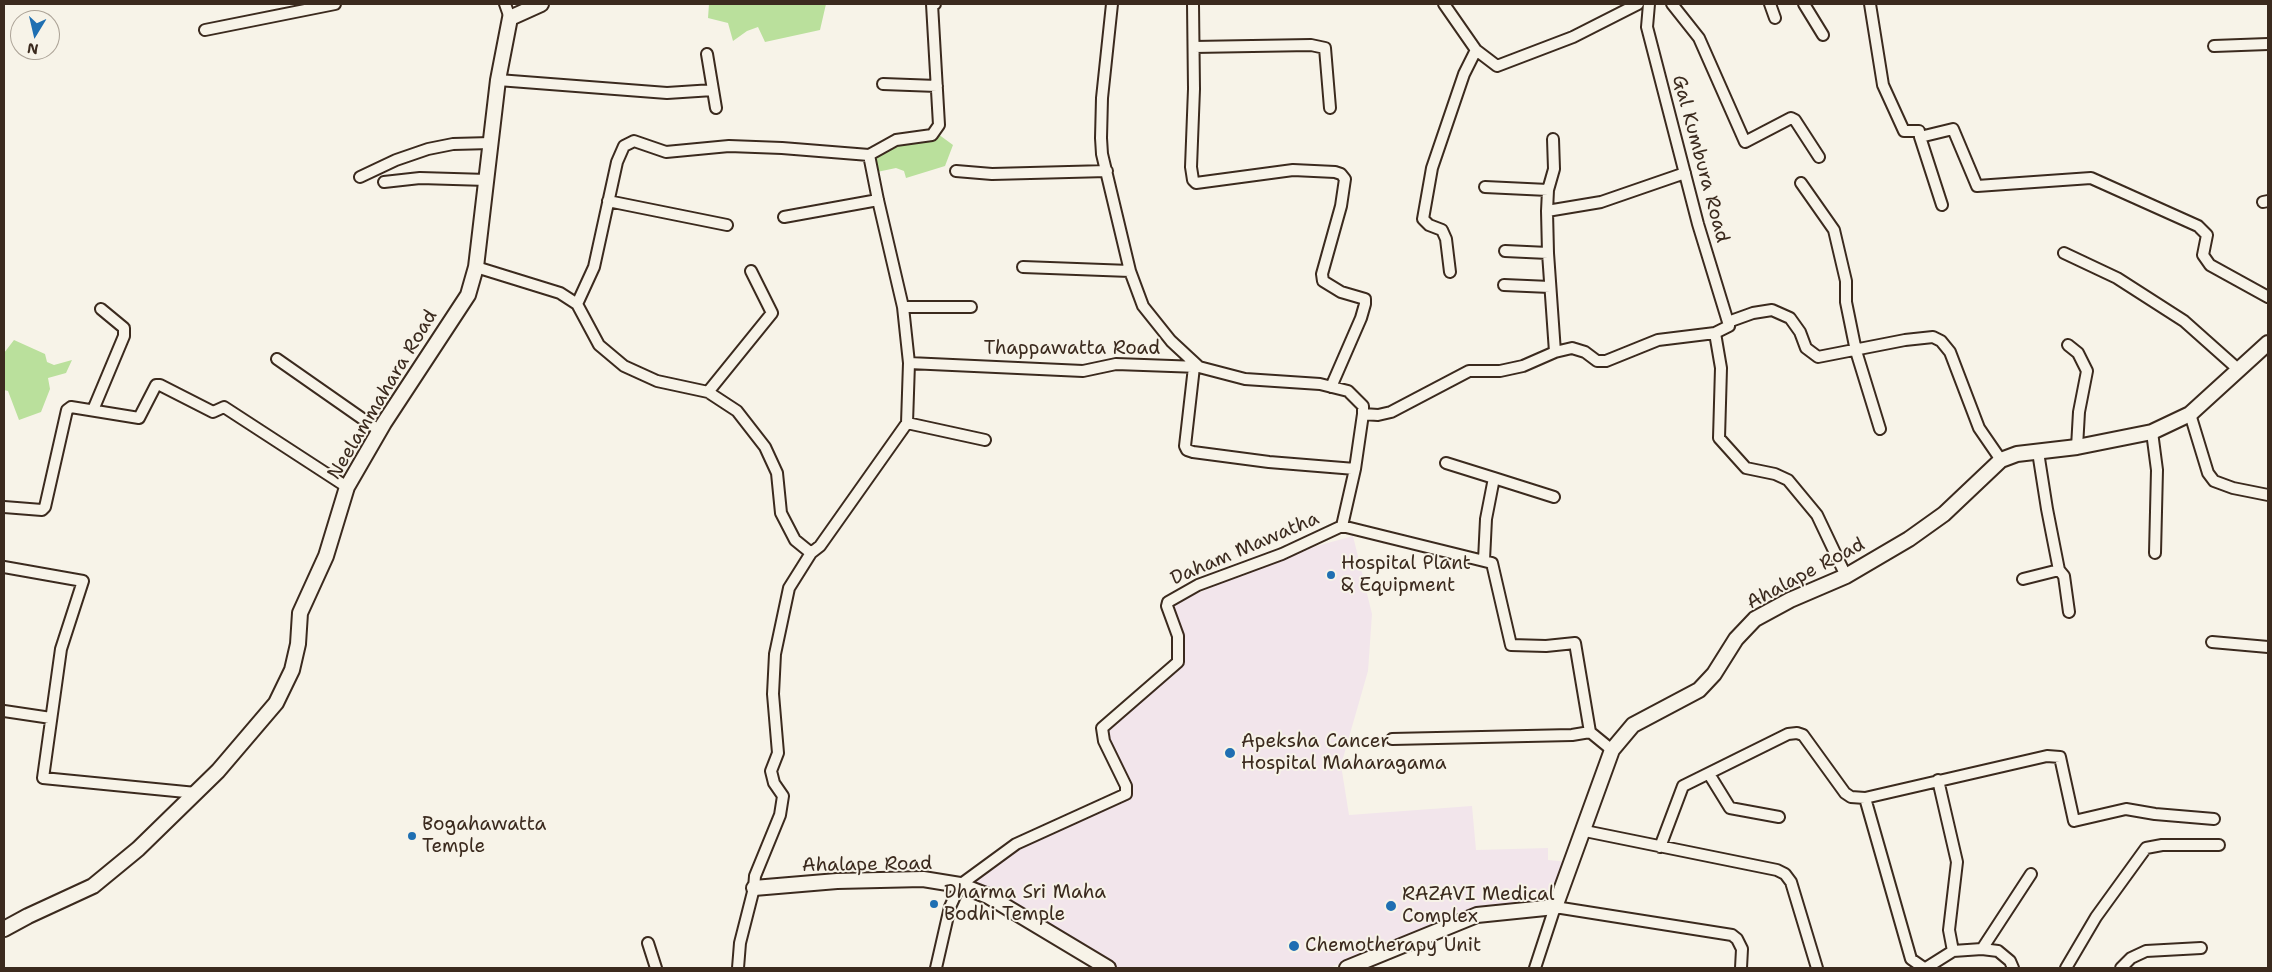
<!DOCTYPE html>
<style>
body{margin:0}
#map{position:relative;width:2272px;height:972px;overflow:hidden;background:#f7f3e8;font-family:"Shantell Sans",sans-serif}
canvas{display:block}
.frame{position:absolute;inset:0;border:5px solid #3b2a1e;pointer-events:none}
.north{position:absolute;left:10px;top:10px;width:50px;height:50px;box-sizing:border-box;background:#f7f3e8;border:1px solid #aca397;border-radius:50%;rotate:189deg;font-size:14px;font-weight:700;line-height:20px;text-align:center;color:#3b2a1e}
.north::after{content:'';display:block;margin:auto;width:18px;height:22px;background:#1f6fb2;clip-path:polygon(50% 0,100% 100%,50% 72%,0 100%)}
</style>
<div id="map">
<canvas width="2272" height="972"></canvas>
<div class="frame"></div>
<div class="north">N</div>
</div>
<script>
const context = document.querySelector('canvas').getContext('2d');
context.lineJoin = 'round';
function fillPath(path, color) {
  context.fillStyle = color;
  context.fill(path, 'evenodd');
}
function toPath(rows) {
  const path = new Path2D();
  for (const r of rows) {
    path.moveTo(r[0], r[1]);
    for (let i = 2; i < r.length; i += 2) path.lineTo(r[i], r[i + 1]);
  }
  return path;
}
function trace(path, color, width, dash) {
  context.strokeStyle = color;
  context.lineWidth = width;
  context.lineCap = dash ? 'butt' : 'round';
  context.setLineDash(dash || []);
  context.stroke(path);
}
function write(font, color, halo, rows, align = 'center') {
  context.font = font + ' "Shantell Sans",sans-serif';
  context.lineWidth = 4;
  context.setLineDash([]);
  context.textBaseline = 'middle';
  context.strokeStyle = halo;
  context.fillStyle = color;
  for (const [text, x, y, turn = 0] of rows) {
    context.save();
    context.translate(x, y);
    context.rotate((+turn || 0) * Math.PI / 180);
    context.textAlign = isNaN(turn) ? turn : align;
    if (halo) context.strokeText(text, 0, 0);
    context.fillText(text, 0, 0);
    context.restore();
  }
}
const built = toPath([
 [1353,536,1372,614,1368,671,1341,765,1349,815,1472,806,1476,850,1548,848,1548,860,1569,862,1553,904,1474,912,1329,968,1116,968,973,881,1036,837,1130,796,1109,740,1109,728,1184,662,1182,631,1174,609,1174,603,1299,551]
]);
const green = toPath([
 [709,4,826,4,820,30,765,42,758,27,747,31,733,41,728,23,708,18],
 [938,134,953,145,945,166,906,178,904,171,896,168,877,172,875,157,899,142],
 [14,340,45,354,47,362,54,365,72,360,66,373,48,378,50,389,41,412,19,420,8,391,4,390,4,353]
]);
const street = toPath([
 [505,4,510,18],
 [935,4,932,4,939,125,932,135,896,140,869,155,878,200,903,307,909,363,1083,371,1116,364,1199,367,1245,379,1320,384,1348,391,1363,406,1363,414,1355,469,1342,526,1282,554,1198,585,1168,602,1167,606,1178,636,1178,662,1102,728,1104,741,1126,786,1126,794,1016,844,960,885,950,907,936,968],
 [1112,4,1102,98,1101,138,1102,154,1130,271,1143,306,1171,341,1199,367],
 [1193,4,1194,89,1191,167,1193,180,1196,183,1293,170,1335,172,1341,174,1345,179,1341,206,1322,274,1323,281,1341,292,1365,299,1365,304,1361,318,1331,387],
 [1444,4,1476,50,1497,66,1573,37,1638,4],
 [1649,4,1647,27,1698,224,1728,322],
 [1672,4,1699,38,1745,142,1791,118,1795,120,1819,157],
 [1770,4,1775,18],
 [1804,4,1823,35],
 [1870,4,1883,85,1904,131,1919,131,1920,137,1953,129,1977,186,2091,178,2198,226,2207,235,2203,255,2210,265,2268,297],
 [205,30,335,4],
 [2214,46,2268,44],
 [1194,47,1311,45,1325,48,1330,108],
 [707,54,716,108],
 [498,80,667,93,713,90],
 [883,84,937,86],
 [1920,137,1942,205],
 [1553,139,1554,169,1548,190,1547,211,1548,253,1555,352,1572,348,1585,352,1597,361,1606,361,1658,340,1715,333,1729,326,1728,322,1753,313,1772,310,1790,318,1800,332,1806,348,1818,357,1905,340,1933,337,1941,341,1950,352,1979,428,2001,460],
 [956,171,992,174,1107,171],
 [360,177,396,160,428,149,453,144,491,143],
 [384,182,420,178,487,180],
 [1801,183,1834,230,1846,281,1846,302,1856,351,1880,429],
 [1485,187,1548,190],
 [608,201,727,225],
 [2263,202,2268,201],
 [1547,211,1601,202,1685,173],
 [784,217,878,200],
 [1505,251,1548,253],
 [2064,253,2117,278,2184,321,2239,370],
 [476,267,560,293,577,304,599,345,624,366,657,381,708,392,737,411,765,447,777,473,781,513,795,540,811,553,820,546,907,423,909,363],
 [1023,267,1130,271],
 [1450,272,1446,239,1442,230,1429,225,1423,219,1432,168,1464,74,1476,50],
 [1504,285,1550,287],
 [577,304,594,267,617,162,624,146,634,141,666,152,729,146,782,148,869,155],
 [903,307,971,307],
 [1715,333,1721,368,1719,438,1746,468,1775,474,1788,480,1817,515,1846,576],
 [2068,345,2078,353,2087,371,2079,412,2077,447],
 [277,359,380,431],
 [1194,367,1185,446,1187,450,1193,452,1269,462,1355,469],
 [708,392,772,313,751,271],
 [93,410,124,336,124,328,101,309],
 [1363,414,1378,415,1391,412,1469,371,1500,371,1523,366,1555,352],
 [2190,414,2208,473,2214,481,2233,488,2268,495],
 [907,423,985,440],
 [2152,432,2157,470,2155,553],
 [2038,452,2047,509,2059,570,2064,576,2069,612],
 [1446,463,1494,478],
 [4,507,42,510,45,507,67,410,71,407,139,418,156,385,160,385,213,412,224,407,347,487],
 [1342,526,1492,563,1511,645,1546,646,1575,643,1590,732,1612,750],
 [1484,560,1486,519,1494,478,1554,497],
 [4,567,83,581,61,649,43,778,196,793],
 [2023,579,2059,570],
 [2212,642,2268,647],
 [4,711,51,718],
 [1392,739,1572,735,1590,732],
 [1709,774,1730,808,1779,817],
 [1938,780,1957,862,1949,930,1953,951],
 [1865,798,2047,756,2060,757,2074,821,2126,809,2155,814,2214,819],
 [1585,831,1777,870,1785,874,1791,882,1817,968],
 [1660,847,1683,786,1788,734,1797,733,1803,735,1845,793,1851,797,1865,798,1911,959,1924,968],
 [648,943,656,968],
 [1982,949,2031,874],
 [738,968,740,943,754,888,755,876,780,815,783,796,774,783,771,771,778,753,773,694,775,654,789,588,811,553],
 [1535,968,1555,907,1732,935,1737,939,1742,949,1741,968],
 [1926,968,1953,951,1982,949,1998,951,2010,961,2013,968],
 [2066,968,2096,917,2146,848,2162,845,2219,845],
 [2121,968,2131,958,2146,951,2201,948]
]);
const secondary = toPath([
 [754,888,837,881,923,879,960,885,988,896,1108,968],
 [4,929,28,916,93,886,138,849,218,771,276,703,292,670,298,644,300,613,326,556,347,487,384,423,468,295,476,267,498,80,510,18,541,4],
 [1347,968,1477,915,1555,907,1612,750,1633,725,1699,690,1714,674,1736,639,1755,619,1790,600,1846,576,1909,539,1944,514,2001,460,2017,454,2077,447,2152,432,2190,414,2268,343]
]);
const markers = [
 [1331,575,5,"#1f6fb2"],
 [1230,753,6,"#1f6fb2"],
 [412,836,5,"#1f6fb2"],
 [934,904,5,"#1f6fb2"],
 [1391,906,6,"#1f6fb2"],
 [1294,946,6,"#1f6fb2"]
];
const streetNames = [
 ["Gal Kumbura Road",1700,159,75],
 ["Thappawatta Road",1072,349],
 ["Neelammahara Road",383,395,-59],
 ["Daham Mawatha",1245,549,-23],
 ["Ahalape Road",1806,574,-28],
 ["Ahalape Road",867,865,-1]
];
const poiNames = [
 ["Hospital Plant",1341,564],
 ["& Equipment",1341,586],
 ["Apeksha Cancer",1241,742],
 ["Hospital Maharagama",1241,764],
 ["Bogahawatta",422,825],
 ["Temple",422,847],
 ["Dharma Sri Maha",944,893],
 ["Bodhi Temple",944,915],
 ["RAZAVI Medical",1402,895],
 ["Complex",1402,917],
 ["Chemotherapy Unit",1305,946]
];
fillPath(built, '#f2e5eb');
fillPath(green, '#bae09c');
trace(street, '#3b2a1e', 14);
trace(secondary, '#3b2a1e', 18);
trace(street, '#f7f3e8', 10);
trace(secondary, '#f7f3e8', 14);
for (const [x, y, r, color] of markers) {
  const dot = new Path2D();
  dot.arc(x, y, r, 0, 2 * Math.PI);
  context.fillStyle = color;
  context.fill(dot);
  trace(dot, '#f7f3e8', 2);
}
write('19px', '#3b2a1e', '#f7f3e8', streetNames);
write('19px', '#3b2a1e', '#f7f3e8', poiNames, 'left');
</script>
